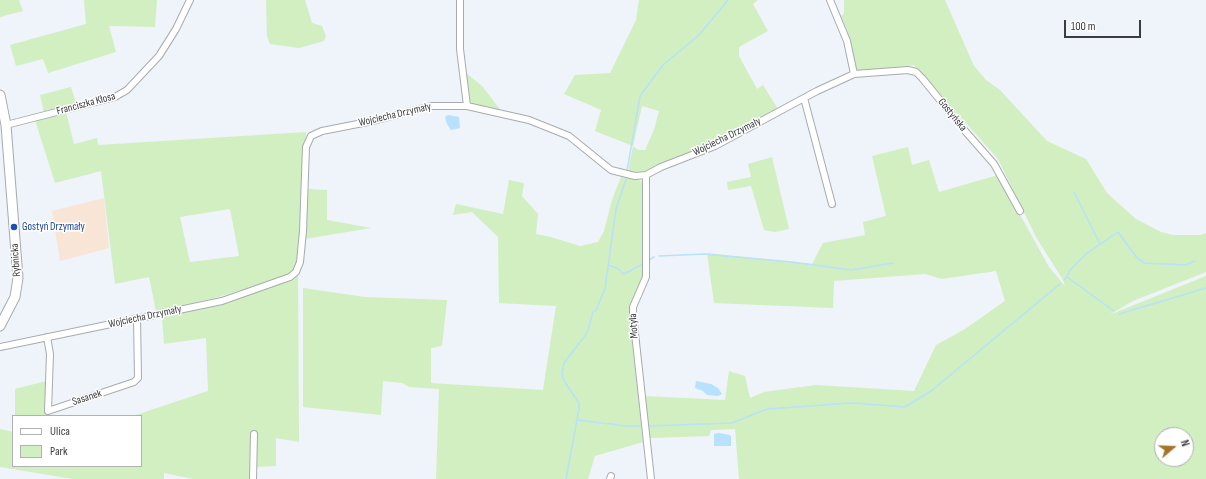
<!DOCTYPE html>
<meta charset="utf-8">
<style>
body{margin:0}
#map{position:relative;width:1206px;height:479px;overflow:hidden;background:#eff3fa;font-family:"Sofia Sans Condensed",sans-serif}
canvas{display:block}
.legend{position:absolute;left:12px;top:415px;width:130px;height:52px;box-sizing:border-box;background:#fff;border:1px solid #b1b1b2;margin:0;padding:5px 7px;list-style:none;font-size:12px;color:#3b3c3f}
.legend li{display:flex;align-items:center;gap:8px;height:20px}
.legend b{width:20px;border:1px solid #b1b1b2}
.north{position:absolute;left:1154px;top:427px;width:40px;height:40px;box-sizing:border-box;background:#fff;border:1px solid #b1b1b2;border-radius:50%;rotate:71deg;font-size:11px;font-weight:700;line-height:16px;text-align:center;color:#3b3c3f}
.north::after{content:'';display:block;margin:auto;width:14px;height:18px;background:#a6752b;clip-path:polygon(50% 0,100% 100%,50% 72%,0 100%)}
.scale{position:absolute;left:1064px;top:20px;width:77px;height:18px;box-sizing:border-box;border:2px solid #3b3c3f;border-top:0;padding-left:5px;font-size:12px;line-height:14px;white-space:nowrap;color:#3b3c3f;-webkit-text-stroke:3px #fff;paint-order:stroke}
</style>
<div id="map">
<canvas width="1206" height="479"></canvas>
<ul class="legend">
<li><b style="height:5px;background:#fff"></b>Ulica</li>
<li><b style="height:11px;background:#d1efc0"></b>Park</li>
</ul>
<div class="north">N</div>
<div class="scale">100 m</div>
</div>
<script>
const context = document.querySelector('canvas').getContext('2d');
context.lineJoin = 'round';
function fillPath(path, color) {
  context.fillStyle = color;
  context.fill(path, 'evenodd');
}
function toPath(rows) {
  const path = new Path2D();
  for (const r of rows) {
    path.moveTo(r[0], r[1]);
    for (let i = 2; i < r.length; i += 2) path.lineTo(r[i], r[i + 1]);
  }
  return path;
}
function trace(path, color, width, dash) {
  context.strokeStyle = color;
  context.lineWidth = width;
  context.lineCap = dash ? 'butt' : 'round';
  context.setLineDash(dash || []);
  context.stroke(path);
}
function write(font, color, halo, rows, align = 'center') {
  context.font = font + ' "Sofia Sans Condensed",sans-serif';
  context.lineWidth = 3;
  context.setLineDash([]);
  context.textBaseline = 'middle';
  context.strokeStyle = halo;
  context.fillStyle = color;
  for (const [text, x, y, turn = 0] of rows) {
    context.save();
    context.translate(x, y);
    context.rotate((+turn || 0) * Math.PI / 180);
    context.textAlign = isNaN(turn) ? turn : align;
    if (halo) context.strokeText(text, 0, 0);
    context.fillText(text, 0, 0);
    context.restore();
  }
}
const industrial = toPath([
 [104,198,109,248,60,261,52,211]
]);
const green = toPath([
 [0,0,19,0,23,11,0,17],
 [84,0,157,0,155,27,109,26,116,52,48,73,43,59,16,66,10,45,86,24],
 [266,0,305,0,312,23,322,26,326,36,324,41,299,48,270,44,267,36],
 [639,0,758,0,753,4,768,31,739,47,739,56,757,89,763,85,778,109,708,146,647,171,628,172,633,146,595,131,601,110,564,94,575,75,610,73,636,20],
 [642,106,659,111,654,130,645,150,638,150,633,146],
 [844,0,945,0,974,66,986,80,1000,90,1047,141,1086,159,1107,193,1136,219,1161,232,1173,235,1201,235,1206,233,1206,272,1133,301,1109,315,1206,276,1206,479,739,479,735,429,711,430,709,436,650,438,645,396,725,400,729,371,745,376,750,398,764,392,816,385,914,391,936,345,965,329,1005,301,996,271,942,279,925,274,834,281,833,308,714,303,707,253,812,264,823,243,865,235,863,222,886,216,872,156,908,147,912,165,929,160,939,192,998,175,1049,267,1065,286,1063,280,1036,237,998,159,914,65,857,72,848,32,841,16,844,14],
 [1162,435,1186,435,1186,459,1162,459],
 [466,73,482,86,502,112,473,105,469,99],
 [71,87,76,103,65,108,74,144,97,138,98,145,306,132,300,232,297,264,294,271,287,276,215,298,156,311,149,277,115,284,101,171,55,183,35,120,45,117,40,95],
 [230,209,239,256,190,262,180,217],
 [772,157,789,229,775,232,764,230,751,186,728,190,727,182,751,177,748,164],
 [621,177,640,180,644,185,644,272,642,286,631,307,630,322,643,442,595,456,588,479,436,479,439,389,409,387,402,383,383,381,381,415,303,407,303,288,365,297,447,300,442,346,431,348,431,383,543,390,556,306,499,303,498,237,472,212,453,215,456,204,503,214,509,180,524,183,522,196,538,214,536,234,551,237,580,246,598,242,604,231,612,200],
 [308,189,327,190,327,220,371,228,305,239],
 [298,275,299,442,276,438,276,466,256,467,256,479,193,479,164,473,164,479,73,479,0,467,0,429,13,432,13,466,141,466,141,416,133,416,208,391,206,338,164,344,162,317,228,303,260,290,291,281],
 [46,381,45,416,15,416,15,389]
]);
const water = toPath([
 [448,115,459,117,460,128,451,130,447,124,445,117],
 [696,381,711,384,718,388,722,394,718,396,707,395,703,391,695,388],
 [719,433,730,435,731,437,731,446,714,446,714,434]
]);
const stream = toPath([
 [627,171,640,96,663,65,699,35,728,0],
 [1074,192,1100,244],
 [659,256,704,254,792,262,851,270,893,263],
 [649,260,654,257],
 [608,265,617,268,624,274,643,264],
 [1067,277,1070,270,1086,254,1118,232,1137,258,1145,263,1185,265,1195,261],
 [1064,280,1067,277,1114,311],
 [1119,314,1206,288],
 [578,420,626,426,640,426],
 [649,426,732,423,767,409,852,403,905,407,931,391,1060,284],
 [566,479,579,409,579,403,563,379,562,373,564,363,587,333,593,312,596,310,605,289,616,209,626,179]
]);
const street = toPath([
 [460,0,460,49,467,106],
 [830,0,847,41,854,74],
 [804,98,832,204],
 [6,125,115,97,127,90,159,56,176,29,190,0],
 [646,175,646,277,633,307,633,315,651,479],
 [47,337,50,354,48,411,134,382,138,378,137,318],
 [0,347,222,301,290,277,296,272,300,262,303,231,306,147,311,136,322,131,373,121,431,106,467,106,529,120,569,136,611,170,635,176,646,175,661,167,715,146,817,91,854,74,908,70,916,72,922,78,966,132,994,164,1020,211],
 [253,479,254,434],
 [610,479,611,476]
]);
const secondary = toPath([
 [0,95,6,125,18,278,15,297,0,326]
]);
const markers = [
 [14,227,4,"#1a4fb4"]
];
const streetNames = [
 ["Franciszka Kłosa",86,104,-15],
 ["Wojciecha Drzymały",395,115,-13],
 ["Gostyńska",952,115,51],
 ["Wojciecha Drzymały",727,137,-26],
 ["Rybnicka",16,260,-94],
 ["Wojciecha Drzymały",145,317,-12],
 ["Motyla",634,326,-94],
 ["Sasanek",87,398,-18]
];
const transitNames = [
 ["Gostyń Drzymały",22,227]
];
fillPath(industrial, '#f9e5d6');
fillPath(green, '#d1efc0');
fillPath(water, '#b7e1fc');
trace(stream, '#b7e1fc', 1.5);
trace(street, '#a7abb1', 8);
trace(secondary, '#a7abb1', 11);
trace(street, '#fff', 6);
trace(secondary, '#fff', 9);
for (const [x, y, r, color] of markers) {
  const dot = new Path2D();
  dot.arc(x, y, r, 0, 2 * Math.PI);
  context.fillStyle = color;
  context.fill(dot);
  trace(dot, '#fff', 1.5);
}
write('11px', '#3b3c3f', '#fff', streetNames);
write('11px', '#164399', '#fff', transitNames, 'left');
</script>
